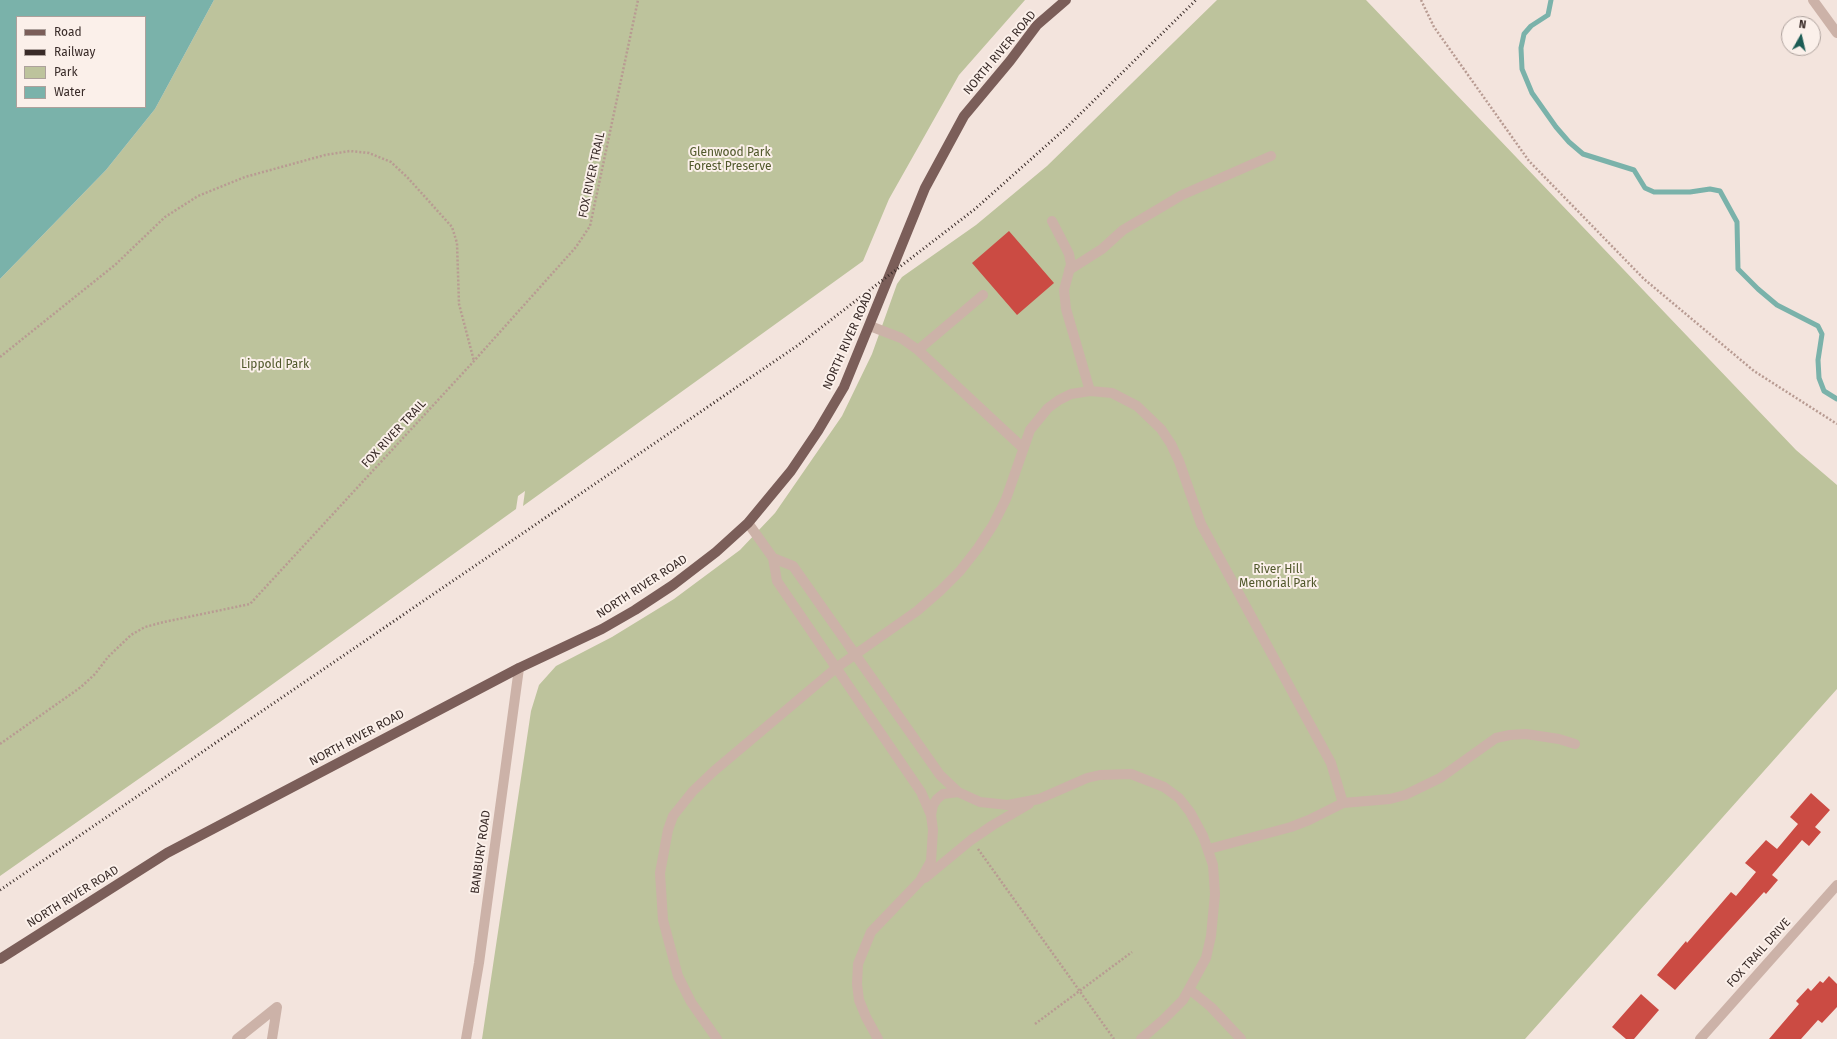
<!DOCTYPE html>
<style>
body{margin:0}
#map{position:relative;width:1837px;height:1039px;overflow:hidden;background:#f3e4dd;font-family:"Fira Sans",sans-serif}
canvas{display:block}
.legend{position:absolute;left:16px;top:16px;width:130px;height:92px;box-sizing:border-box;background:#fbf0ea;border:1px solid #ada19c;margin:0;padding:5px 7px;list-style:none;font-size:12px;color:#392b28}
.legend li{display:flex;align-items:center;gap:8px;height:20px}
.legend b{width:20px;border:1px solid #ada19c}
.north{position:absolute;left:1781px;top:16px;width:40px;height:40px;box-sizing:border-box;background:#fbf0ea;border:1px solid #ada19c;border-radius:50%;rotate:8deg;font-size:11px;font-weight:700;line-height:16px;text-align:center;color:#392b28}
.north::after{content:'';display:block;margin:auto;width:14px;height:18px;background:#1c5c54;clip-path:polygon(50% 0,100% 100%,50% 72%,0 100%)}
</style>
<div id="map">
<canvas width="1837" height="1039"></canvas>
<ul class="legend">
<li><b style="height:5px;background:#7b5e59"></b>Road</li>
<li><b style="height:5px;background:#392b28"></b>Railway</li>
<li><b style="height:11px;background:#bdc39c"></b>Park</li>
<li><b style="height:11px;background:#7ab2aa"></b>Water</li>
</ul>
<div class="north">N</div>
</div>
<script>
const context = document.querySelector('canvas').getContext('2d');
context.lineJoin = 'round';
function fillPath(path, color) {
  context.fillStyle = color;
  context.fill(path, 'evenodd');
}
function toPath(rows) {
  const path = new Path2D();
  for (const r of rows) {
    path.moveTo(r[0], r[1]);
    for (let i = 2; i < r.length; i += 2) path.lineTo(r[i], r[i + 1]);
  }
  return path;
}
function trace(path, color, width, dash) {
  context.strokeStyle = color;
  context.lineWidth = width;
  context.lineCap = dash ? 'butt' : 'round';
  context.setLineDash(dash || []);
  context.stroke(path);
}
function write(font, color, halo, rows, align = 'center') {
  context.font = font + ' "Fira Sans",sans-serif';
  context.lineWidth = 4;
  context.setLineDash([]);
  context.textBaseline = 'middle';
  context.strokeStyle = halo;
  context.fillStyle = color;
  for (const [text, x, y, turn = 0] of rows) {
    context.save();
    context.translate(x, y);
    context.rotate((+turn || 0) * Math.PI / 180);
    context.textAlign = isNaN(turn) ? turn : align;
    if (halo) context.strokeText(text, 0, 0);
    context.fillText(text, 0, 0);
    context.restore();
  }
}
const green = toPath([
 [214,0,1025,0,959,75,889,199,863,261,523,506,525,491,518,496,516,509,220,722,0,876,0,279,106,170,155,109],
 [1217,0,1366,0,1796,450,1837,485,1837,689,1525,1039,482,1039,531,711,539,685,556,666,612,637,674,599,740,550,775,513,842,416,872,354,897,284,902,277,976,225,1047,166]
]);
const water = toPath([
 [0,0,214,0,155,109,106,170,0,279],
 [17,17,145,17,145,107,17,107]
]);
const stream = toPath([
 [1551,0,1548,15,1531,26,1524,34,1521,48,1522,69,1532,93,1556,127,1569,142,1583,154,1634,170,1645,188,1654,192,1690,192,1710,189,1720,191,1737,222,1738,269,1758,289,1777,305,1818,326,1822,334,1818,360,1819,378,1824,391,1837,399]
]);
const building = toPath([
 [1009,231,1054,283,1017,315,972,263],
 [1811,793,1830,810,1815,827,1821,832,1809,846,1802,840,1772,875,1778,880,1766,894,1764,892,1675,990,1657,975,1686,941,1687,943,1731,892,1736,896,1756,872,1745,863,1766,840,1777,849,1798,824,1790,817],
 [1829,976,1837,984,1837,1007,1822,1023,1818,1020,1801,1039,1769,1039,1799,1004,1796,1001,1808,988,1811,991,1820,981,1823,983],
 [1641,994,1659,1010,1634,1039,1626,1039,1612,1027]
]);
const path = toPath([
 [1421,0,1434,27,1529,161,1644,279,1754,371,1837,424],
 [0,357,116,264,165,217,198,196,245,177,325,155,350,151,369,153,391,162,408,178,452,227,457,243,459,304,474,361],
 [0,744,81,687,95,674,108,657,131,635,145,627,164,622,250,604,474,361,576,247,590,226,638,0],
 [978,849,1114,1039],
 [1035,1024,1132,952]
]);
const minor = toPath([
 [1813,0,1837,33],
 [1052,221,1069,254,1071,264,1064,290,1066,309,1090,391],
 [1069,270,1102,249,1123,230,1182,195,1271,156],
 [870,326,901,338,918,350,1023,448],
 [918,350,983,295],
 [748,523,773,558,777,581,921,792,931,815,933,830,931,861,920,881,871,932,858,964,857,984,859,1000,866,1017,878,1039],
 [773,558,793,566,940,775,958,792,980,802,1008,805,1039,799,1087,778,1100,775,1131,774,1164,787,1179,798,1190,812,1203,836,1213,865,1215,894,1211,936,1206,958,1183,1000,1163,1020,1141,1039],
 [931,815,933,805,937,799,943,794,958,792],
 [1209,849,1291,827,1309,820,1343,803,1390,799,1405,795,1440,778,1496,738,1510,735,1526,734,1559,739,1575,744],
 [925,878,971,840,993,825,1029,804],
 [1189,989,1211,1007,1241,1039],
 [237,1039,277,1007,272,1039],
 [466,1039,479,963,519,668],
 [717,1039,691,1002,678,976,663,920,660,873,668,830,673,816,693,791,714,771,836,668,917,611,940,591,960,571,978,548,993,525,1006,499,1030,430,1048,408,1059,400,1071,394,1090,391,1112,393,1137,406,1161,429,1171,444,1179,461,1201,524,1331,763,1343,803],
 [1700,1039,1837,885]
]);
const major = toPath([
 [0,959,167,853,519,668,602,629,635,610,673,585,716,552,748,523,791,471,818,431,844,387,925,188,964,116,1010,61,1037,25,1066,0]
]);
const rail = toPath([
 [0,890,797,346,975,209,1066,128,1196,0]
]);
const streetNames = [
 ["NORTH RIVER ROAD",1000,53,-50],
 ["FOX RIVER TRAIL",592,175,-78],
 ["NORTH RIVER ROAD",848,341,-66],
 ["FOX RIVER TRAIL",394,434,-47],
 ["NORTH RIVER ROAD",642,587,-33],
 ["NORTH RIVER ROAD",357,738,-28],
 ["BANBURY ROAD",481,852,-82],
 ["NORTH RIVER ROAD",73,897,-32],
 ["FOX TRAIL DRIVE",1759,953,-48]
];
const parkNames = [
 ["Glenwood Park",730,153],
 ["Forest Preserve",730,167],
 ["Lippold Park",275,365],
 ["River Hill",1278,570],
 ["Memorial Park",1278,584]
];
fillPath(green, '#bdc39c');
fillPath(water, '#7ab2aa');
trace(stream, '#7ab2aa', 5);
fillPath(building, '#cb4b43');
trace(path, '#b89b92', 2.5, [2, 2]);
trace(minor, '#ccb2a8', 10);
trace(major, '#7b5e59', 10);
trace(rail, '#392b28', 3, [1, 3]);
write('12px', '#392b28', '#fbf0ea', streetNames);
write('12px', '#50582b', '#fbf0ea', parkNames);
</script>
